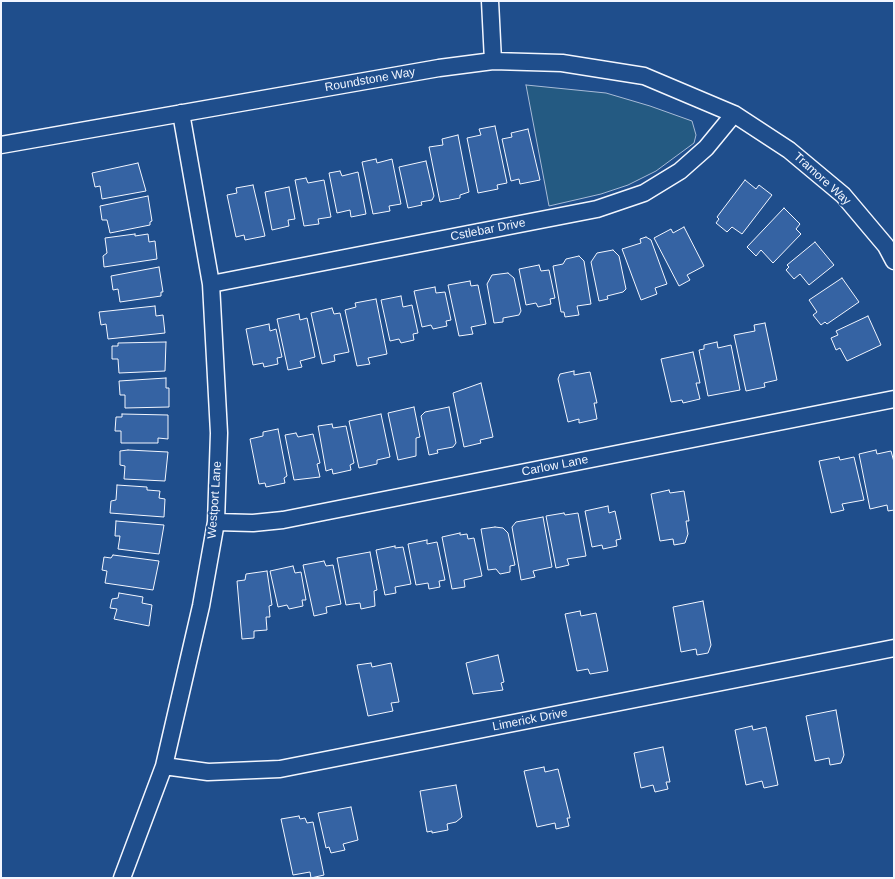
<!DOCTYPE html>
<style>
body{margin:0}
#map{position:relative;width:895px;height:879px;overflow:hidden;background:#1f4e8c;font-family:Helvetica,sans-serif}
canvas{display:block}
.frame{position:absolute;inset:0;border:2px solid #f2f6ff;pointer-events:none}
</style>
<div id="map">
<canvas width="895" height="879"></canvas>
<div class="frame"></div>
</div>
<script>
const context = document.querySelector('canvas').getContext('2d');
context.lineJoin = 'round';
function fillPath(path, color) {
  context.fillStyle = color;
  context.fill(path, 'evenodd');
}
function toPath(rows) {
  const path = new Path2D();
  for (const r of rows) {
    path.moveTo(r[0], r[1]);
    for (let i = 2; i < r.length; i += 2) path.lineTo(r[i], r[i + 1]);
  }
  return path;
}
function trace(path, color, width, dash) {
  context.strokeStyle = color;
  context.lineWidth = width;
  context.lineCap = dash ? 'butt' : 'round';
  context.setLineDash(dash || []);
  context.stroke(path);
}
function write(font, color, halo, rows, align = 'center') {
  context.font = font + ' Helvetica,sans-serif';
  context.lineWidth = 4;
  context.setLineDash([]);
  context.textBaseline = 'middle';
  context.strokeStyle = halo;
  context.fillStyle = color;
  for (const [text, x, y, turn = 0] of rows) {
    context.save();
    context.translate(x, y);
    context.rotate((+turn || 0) * Math.PI / 180);
    context.textAlign = isNaN(turn) ? turn : align;
    if (halo) context.strokeText(text, 0, 0);
    context.fillText(text, 0, 0);
    context.restore();
  }
}
const green = toPath([
 [526,85,606,93,650,106,692,121,696,135,694,143,656,171,628,185,601,194,549,206,526,85]
]);
const building = toPath([
 [495,126,507,183,497,185,498,189,478,193,467,138,481,135,479,129,495,126],
 [528,129,540,180,520,184,519,179,511,181,502,139,512,137,511,133,528,129],
 [458,135,469,192,460,195,460,198,440,202,429,147,443,145,442,139,458,135],
 [376,159,377,163,392,159,401,204,389,206,390,211,373,214,362,162,376,159],
 [426,161,434,196,432,200,421,202,422,205,408,208,399,167,426,161],
 [138,163,146,191,102,199,100,186,95,187,92,173,138,163],
 [340,171,342,176,358,172,366,214,351,217,350,210,337,213,329,173,340,171],
 [306,178,308,183,324,180,331,217,318,219,319,224,304,226,295,180,306,178],
 [745,180,756,189,759,185,772,195,742,234,732,227,727,232,716,223,719,219,717,217,745,180],
 [253,185,265,236,245,240,244,235,236,237,227,195,237,193,236,188,253,185],
 [289,187,295,219,288,220,289,226,272,230,265,192,289,187],
 [148,196,152,221,150,222,150,225,110,233,107,220,102,220,100,206,148,196],
 [784,208,800,224,796,229,801,234,773,263,761,250,756,256,747,247,784,208],
 [684,227,704,266,687,275,690,280,679,286,654,238,671,229,673,233,684,227],
 [135,234,135,236,148,234,149,242,155,241,157,259,104,267,103,256,107,253,105,238,135,234],
 [646,237,651,240,667,284,655,288,657,294,641,300,622,249,641,243,640,239,646,237],
 [815,242,834,265,809,285,800,274,794,279,786,270,789,267,787,265,815,242],
 [613,250,619,256,626,289,623,292,607,296,608,299,599,301,591,262,597,253,613,250],
 [579,256,584,261,591,304,577,306,579,315,565,317,564,312,561,312,553,266,563,264,566,259,579,256],
 [539,265,541,271,549,270,555,298,550,299,551,304,538,307,536,303,526,305,519,269,539,265],
 [159,267,163,292,161,292,161,296,120,302,118,289,113,290,111,276,159,267],
 [508,273,514,278,521,311,519,315,503,318,503,322,494,323,487,284,492,275,508,273],
 [842,278,859,302,827,324,825,322,821,325,813,315,817,312,809,300,842,278],
 [470,281,471,286,478,285,486,324,471,327,473,334,459,336,448,285,470,281],
 [435,287,436,293,445,292,451,320,446,321,447,326,433,329,431,325,422,327,414,291,435,287],
 [401,296,403,307,412,305,418,333,413,334,414,340,401,343,399,339,390,341,381,300,401,296],
 [376,299,387,354,368,358,370,364,357,366,345,310,356,307,355,303,376,299],
 [155,306,156,316,163,315,165,333,108,339,106,324,101,325,99,312,155,306],
 [332,308,334,314,340,313,349,352,334,355,335,361,322,364,311,313,332,308],
 [299,314,300,320,307,318,315,357,300,361,302,367,288,370,277,319,299,314],
 [868,316,881,345,847,361,840,348,836,350,831,338,838,335,836,331,868,316],
 [765,323,777,380,764,383,765,387,746,391,734,335,755,331,754,325,765,323],
 [269,324,270,331,276,329,282,357,277,358,278,364,264,367,263,363,253,365,246,329,269,324],
 [166,342,165,371,119,373,118,359,112,359,112,346,118,346,118,343,166,342],
 [717,342,718,348,731,345,740,390,708,396,699,350,704,349,704,345,717,342],
 [693,352,700,383,696,383,700,399,683,403,682,400,671,402,661,359,693,352],
 [574,371,574,375,590,372,597,403,594,403,597,419,579,423,579,419,568,422,558,379,560,374,574,371],
 [166,378,166,388,169,388,169,407,125,408,125,395,120,395,119,381,166,378],
 [481,383,493,437,480,440,481,443,464,447,453,393,481,383],
 [414,407,420,437,416,438,416,456,398,460,388,413,414,407],
 [449,407,456,443,453,447,437,450,438,453,429,455,421,416,425,412,449,407],
 [122,414,168,415,168,439,158,438,158,443,121,443,121,431,115,431,116,417,122,417,122,414],
 [381,414,390,457,377,460,377,464,359,468,349,421,381,414],
 [332,424,333,428,346,426,354,463,350,465,351,470,333,474,332,469,326,471,318,426,332,424],
 [278,429,287,476,284,478,285,483,266,487,265,483,259,484,250,439,263,436,263,432,278,429],
 [296,433,298,437,313,434,320,463,317,464,320,477,294,480,285,435,296,433],
 [128,450,168,452,165,481,124,479,125,466,120,465,120,451,128,450],
 [876,450,877,454,891,451,894,462,894,510,888,511,887,505,870,509,859,454,876,450],
 [839,457,840,460,854,457,864,500,842,504,844,510,831,513,819,461,839,457],
 [117,485,147,487,147,490,160,491,159,498,165,499,164,517,110,513,111,501,116,500,117,485],
 [669,490,670,493,684,491,689,521,686,521,688,534,685,543,674,545,673,539,660,541,651,494,669,490],
 [608,506,609,513,615,511,621,539,616,540,617,546,603,549,602,545,592,547,585,511,608,506],
 [564,513,565,515,578,513,586,556,567,559,569,565,556,568,546,516,564,513],
 [543,517,552,567,533,571,535,577,521,580,512,527,516,522,543,517],
 [116,521,164,525,159,554,118,549,120,536,115,536,116,521],
 [495,527,503,528,508,533,515,565,510,566,510,572,500,574,496,569,488,570,481,529,495,527],
 [460,533,460,535,467,534,468,539,474,538,482,576,464,580,465,587,452,589,442,537,460,533],
 [427,540,427,544,437,542,445,580,439,581,440,587,429,589,428,583,416,585,408,544,427,540],
 [395,546,395,548,403,547,411,584,395,587,396,593,385,595,376,550,395,546],
 [370,552,377,590,374,591,375,606,361,609,360,603,346,605,337,558,370,552],
 [113,555,159,561,153,590,105,583,107,571,102,570,104,557,111,558,113,555],
 [324,561,326,566,333,565,341,604,326,607,327,613,314,616,303,565,324,561],
 [293,566,295,573,301,572,306,600,302,600,303,606,289,609,287,605,278,607,270,571,293,566],
 [267,571,272,605,269,606,270,617,266,617,267,630,254,631,254,638,242,639,237,581,245,580,246,574,267,571],
 [119,593,143,597,142,603,152,605,149,626,114,619,117,609,110,608,112,599,118,598,119,593],
 [703,601,711,645,708,653,697,655,696,649,681,652,673,607,703,601],
 [580,611,581,616,596,613,608,671,590,674,588,669,577,671,565,614,580,611],
 [498,655,504,682,501,683,503,690,473,694,466,663,498,655],
 [371,663,372,667,391,663,399,702,391,703,393,711,368,716,357,665,371,663],
 [836,710,844,755,841,763,830,765,829,758,815,761,806,716,836,710],
 [752,726,753,730,766,727,778,785,764,788,762,781,746,785,735,730,752,726],
 [663,747,670,782,666,782,668,789,655,792,653,785,641,788,634,753,663,747],
 [544,767,545,772,558,769,570,818,567,818,569,826,556,829,555,823,537,827,524,771,544,767],
 [456,785,462,817,456,822,447,824,448,830,432,833,432,831,427,832,420,791,456,785],
 [351,807,358,840,343,844,345,850,331,853,329,847,326,848,318,813,351,807],
 [299,816,300,819,305,818,307,823,313,822,324,875,311,878,310,872,293,875,281,819,299,816]
]);
const street = toPath([
 [490,1,493,61],
 [1,145,439,68,493,61,562,63,644,76,734,114,789,150,843,195,886,246,894,261],
 [211,284,597,209,644,193,680,171,706,148,734,114],
 [216,522,253,523,283,520,894,399],
 [164,766,208,772,280,769,894,648],
 [122,878,164,766,201,606,216,522,219,433,211,284,181,113]
]);
const streetNames = [
 ["Roundstone Way",370,80,-10],
 ["Tramore Way",822,179,42],
 ["Cstlebar Drive",488,230,-11],
 ["Carlow Lane",555,466,-11],
 ["Westport Lane",215,500,-86],
 ["Limerick Drive",530,720,-11]
];
fillPath(green, '#245a82');
trace(green, '#a8bbd7', 1);
fillPath(building, '#3563a3');
trace(building, '#f2f6ff', 1);
trace(street, '#f2f6ff', 19);
trace(street, '#1f4e8c', 16);
write('12px', '#f2f6ff', '#1f4e8c', streetNames);
</script>
